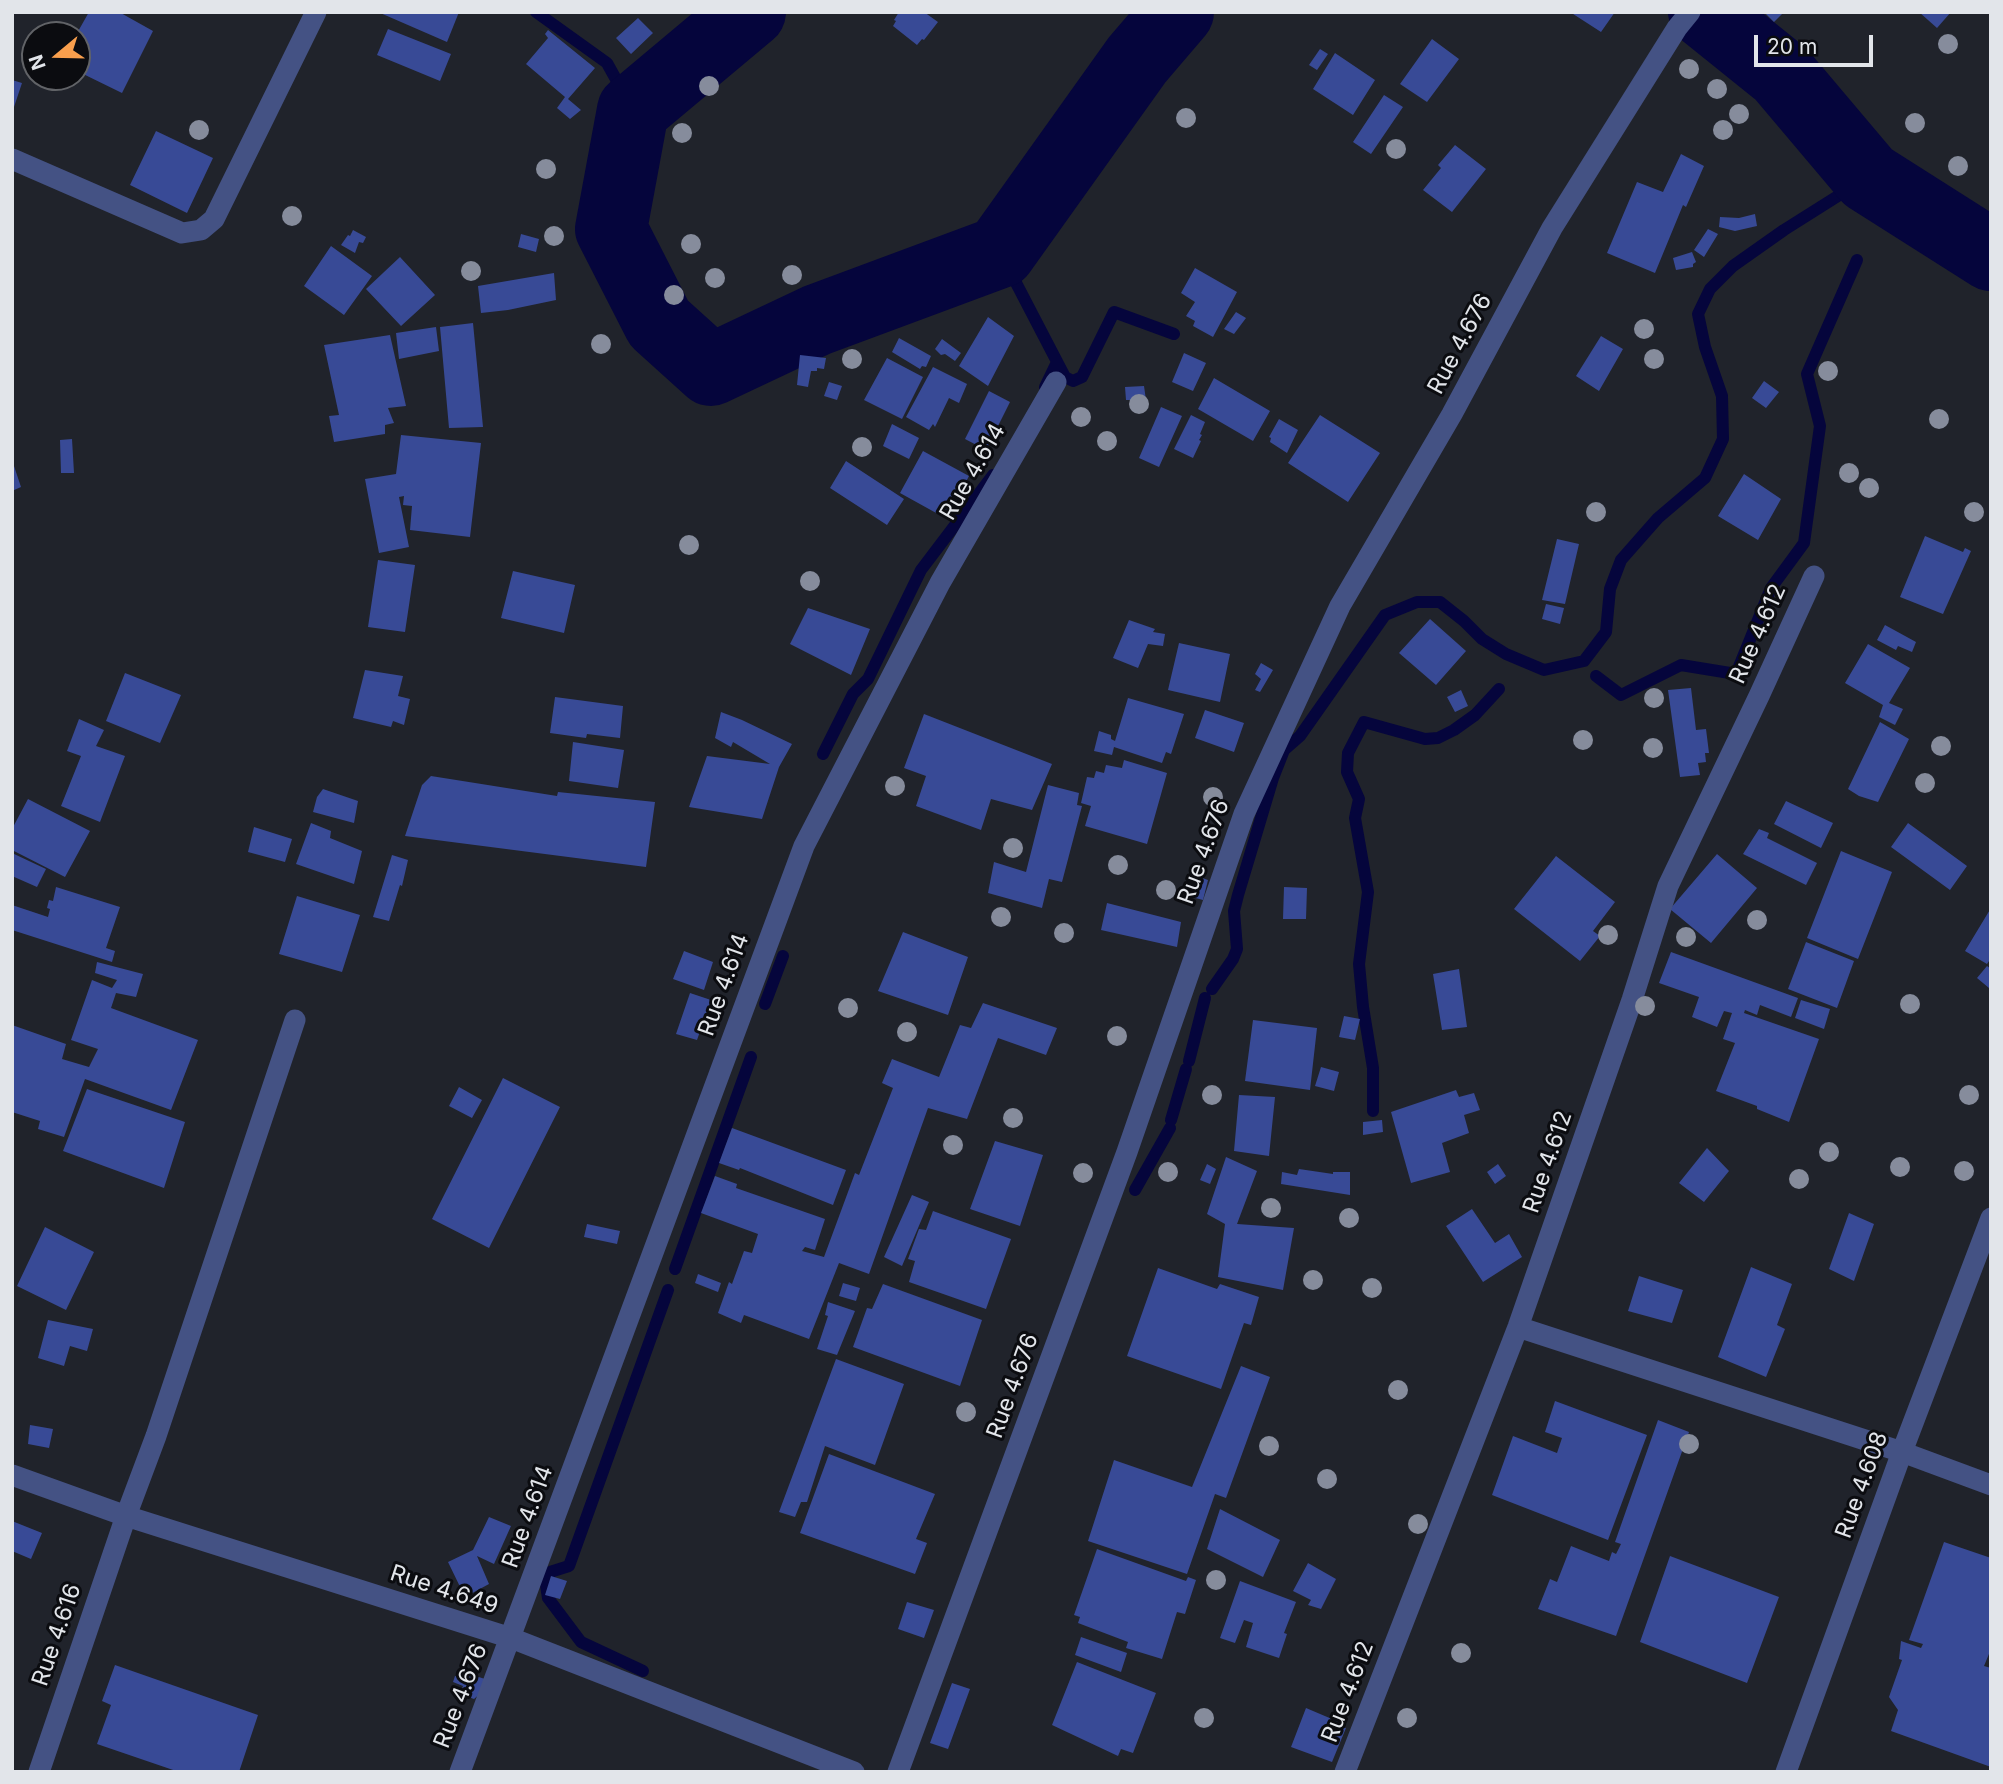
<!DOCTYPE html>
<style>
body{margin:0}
#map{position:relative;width:2003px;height:1784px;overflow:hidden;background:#20232b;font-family:Inter,sans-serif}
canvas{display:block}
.frame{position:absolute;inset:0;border:14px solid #e2e5ea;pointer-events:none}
.north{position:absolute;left:21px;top:21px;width:70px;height:70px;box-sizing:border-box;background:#0b0c10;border:2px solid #616367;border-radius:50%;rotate:251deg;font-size:19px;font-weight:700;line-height:28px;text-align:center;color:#e2e5ea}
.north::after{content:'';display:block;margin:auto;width:24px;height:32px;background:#f99f4d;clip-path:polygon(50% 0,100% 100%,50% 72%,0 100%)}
.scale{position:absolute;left:1754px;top:35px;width:119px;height:32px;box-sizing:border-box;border:4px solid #e2e5ea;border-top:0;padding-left:9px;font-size:21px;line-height:24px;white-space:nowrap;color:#e2e5ea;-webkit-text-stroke:5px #0b0c10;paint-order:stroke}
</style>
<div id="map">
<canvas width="2003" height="1784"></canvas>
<div class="frame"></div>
<div class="north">N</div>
<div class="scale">20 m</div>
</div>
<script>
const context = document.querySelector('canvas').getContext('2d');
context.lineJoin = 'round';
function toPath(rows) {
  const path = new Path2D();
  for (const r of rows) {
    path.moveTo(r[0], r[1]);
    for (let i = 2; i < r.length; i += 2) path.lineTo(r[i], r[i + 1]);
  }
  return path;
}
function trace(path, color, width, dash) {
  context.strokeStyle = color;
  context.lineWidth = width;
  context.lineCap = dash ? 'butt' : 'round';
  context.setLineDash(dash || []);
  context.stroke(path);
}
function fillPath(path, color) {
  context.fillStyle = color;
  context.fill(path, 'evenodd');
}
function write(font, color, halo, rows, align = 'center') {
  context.font = font + ' Inter,sans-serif';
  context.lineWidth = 6;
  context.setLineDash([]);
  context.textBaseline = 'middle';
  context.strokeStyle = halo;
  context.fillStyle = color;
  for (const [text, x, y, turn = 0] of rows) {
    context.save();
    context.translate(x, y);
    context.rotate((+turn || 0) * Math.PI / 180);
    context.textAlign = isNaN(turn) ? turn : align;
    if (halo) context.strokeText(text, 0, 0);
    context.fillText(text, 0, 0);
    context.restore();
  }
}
const stream = toPath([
 [536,12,607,63,633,110],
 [1000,252,1065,377,1073,381,1082,377,1114,312,1174,334],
 [1045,387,1057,362],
 [1596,676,1621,695,1681,665,1736,674,1771,588,1804,543,1820,426,1807,374,1857,260],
 [823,754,853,694,868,679,921,570,993,475],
 [1212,989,1233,959,1237,949,1234,911,1238,895,1273,778,1284,750,1300,736,1385,615,1417,602,1440,602,1464,621,1482,639,1506,654,1544,670,1584,661,1606,632,1610,589,1621,560,1658,518,1705,478,1723,439,1722,396,1705,347,1698,314,1710,289,1733,266,1784,230,1868,177],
 [765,1004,783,956],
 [1189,1061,1205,998],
 [1373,1111,1373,1068,1363,1007,1359,964,1368,892,1355,818,1359,799,1347,772,1348,753,1364,722,1425,739,1438,738,1454,730,1475,715,1499,689],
 [1171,1120,1186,1069],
 [1135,1190,1170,1128],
 [675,1269,751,1057],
 [643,1671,581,1642,548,1598,546,1585,550,1572,569,1566,668,1290]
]);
const river = toPath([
 [750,12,633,110,611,229,659,323,711,370,817,320,1000,252,1137,60,1178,12],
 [1704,12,1781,74,1868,177,1991,255]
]);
const building = toPath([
 [89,12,119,12,153,31,122,93,77,71,76,35],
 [378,12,459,12,447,42],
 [899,12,924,12,938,22,924,40,922,39,917,45,893,26,896,21,894,20],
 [1570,12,1615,12,1601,32],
 [1764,12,1784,12,1774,22],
 [1919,12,1951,12,1937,28],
 [638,18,653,33,631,54,616,38],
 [388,29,451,54,440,81,377,55],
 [548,30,595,68,568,99,581,110,570,119,557,108,565,97,526,64,548,38,545,34],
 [1432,39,1459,59,1427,102,1400,84],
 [1320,49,1328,54,1317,70,1309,65],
 [1335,53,1375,80,1353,115,1313,89],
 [12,80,22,83,13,110,12,110],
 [1384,95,1403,107,1371,154,1353,142],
 [156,131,213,158,187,213,130,185],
 [1455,145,1486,169,1452,212,1423,190,1441,168,1438,165],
 [1681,154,1704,166,1686,207,1683,205,1655,273,1607,253,1637,182,1663,192],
 [1755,214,1757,226,1735,231,1719,227,1720,217,1739,218],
 [1708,229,1718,234,1704,257,1694,250],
 [353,230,366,237,363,243,359,242,355,253,341,245,348,235,350,236],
 [521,234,539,239,536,252,518,247],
 [331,246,372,276,344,315,304,286],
 [1692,252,1696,262,1693,264,1693,267,1676,270,1673,258],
 [400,257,435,295,401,326,366,289],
 [1195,268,1237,292,1213,337,1193,326,1195,321,1186,316,1195,302,1181,293],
 [554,273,556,300,508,310,481,313,478,286],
 [1236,312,1246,318,1234,334,1224,329],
 [988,317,1014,336,988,386,959,366],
 [473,323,483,427,449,428,440,327],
 [436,327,439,351,399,359,396,333],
 [390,335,406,406,388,408,394,423,385,425,385,434,334,442,329,416,339,415,324,345],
 [1601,336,1623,349,1599,391,1576,376],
 [899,338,931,356,926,367,922,366,920,369,892,352],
 [942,339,961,353,955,361,945,354,941,355,935,349],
 [1184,353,1206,363,1193,391,1172,382],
 [800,355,826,358,824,369,817,368,817,371,811,371,808,387,797,385],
 [887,358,923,377,902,419,864,400],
 [933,367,967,384,959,403,949,398,935,427,933,424,929,430,906,417],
 [1214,378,1270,411,1253,441,1198,409],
 [1764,381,1779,392,1766,408,1752,398],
 [829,382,842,386,837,400,824,396],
 [1144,386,1146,400,1126,400,1125,387],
 [989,391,1010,402,986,450,965,439],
 [1161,407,1182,416,1159,467,1139,458],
 [1191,415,1205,422,1200,434,1202,435,1199,440,1201,441,1193,458,1174,449],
 [1320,415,1380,453,1348,502,1288,463],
 [1279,419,1298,430,1287,453,1270,442,1271,438,1269,437],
 [892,424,919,438,909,459,883,446],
 [401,435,481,443,470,537,410,530,412,506,403,505,404,496,399,497,409,547,379,553,365,479,396,474],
 [72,439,74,473,61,473,60,440],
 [923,451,969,476,947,519,900,493],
 [12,460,21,487,12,491],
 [846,461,904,499,887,525,830,488],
 [1744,474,1781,499,1758,540,1718,516],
 [1925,536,1963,552,1965,548,1971,551,1943,614,1900,597],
 [1557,539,1579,544,1565,604,1542,600],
 [378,560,415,565,405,632,368,627],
 [513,571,575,585,564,633,501,618],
 [1546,604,1564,608,1560,624,1542,619],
 [808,608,870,629,851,675,790,644],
 [1430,619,1466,651,1436,685,1399,653],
 [1129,620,1155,629,1153,632,1165,634,1163,646,1148,644,1138,668,1113,658],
 [1885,625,1916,642,1912,652,1898,646,1896,650,1877,640],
 [1179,643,1230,654,1220,702,1168,690],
 [1868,644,1910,668,1889,703,1903,709,1895,725,1879,717,1883,705,1845,683],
 [1261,663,1273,670,1260,692,1255,690,1261,679,1255,674],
 [365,670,403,676,398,696,410,699,404,725,393,721,391,727,353,718],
 [125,673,181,695,160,743,106,721],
 [1691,688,1696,730,1706,729,1709,753,1705,753,1706,762,1698,763,1700,775,1680,777,1668,690],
 [1461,690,1468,706,1455,712,1447,697],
 [555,697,623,706,620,738,587,734,586,738,550,733],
 [1128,698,1184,714,1171,754,1166,752,1162,763,1114,747,1112,755,1094,751,1099,731,1111,735,1111,739,1115,741],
 [1205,710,1244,723,1234,752,1195,738],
 [721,712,742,720,792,744,779,767,762,819,689,807,707,756,770,764,733,742,731,747,715,738],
 [924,714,1052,764,1032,810,991,799,981,830,916,806,926,776,904,768],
 [79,719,104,730,96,746,125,756,100,822,61,806,81,756,67,751],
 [1880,722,1909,739,1878,802,1859,796,1848,789],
 [573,742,624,750,618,788,569,781],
 [1124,760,1167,773,1147,844,1085,826,1091,806,1081,803,1087,777,1094,778,1096,771,1104,773,1106,765,1122,768],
 [431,776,557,796,558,792,655,802,646,867,405,836,422,785],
 [1048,785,1079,793,1077,805,1082,806,1062,882,1049,879,1042,908,988,893,994,862,1026,872],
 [323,789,358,801,354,823,313,812,317,797],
 [28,799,90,831,65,877,12,850,12,829],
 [1786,801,1833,823,1821,848,1774,824],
 [311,823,331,831,330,838,362,851,354,884,296,864],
 [1908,823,1967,866,1950,890,1891,847],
 [254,827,292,839,285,862,248,852],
 [1759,829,1769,833,1767,838,1817,863,1806,885,1743,854],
 [1841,851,1892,872,1858,959,1807,938],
 [12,853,46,869,37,887,12,876],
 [1717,854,1757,888,1711,943,1670,909],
 [392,855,408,860,402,886,400,885,389,921,373,917],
 [1556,856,1615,902,1593,931,1600,936,1580,961,1514,909],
 [1194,875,1208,880,1203,900,1188,896],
 [56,887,120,907,106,948,115,951,112,962,12,930,12,905,48,917,50,909,47,908,49,900,53,901],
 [1284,887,1307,888,1306,919,1283,919],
 [297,896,360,915,342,972,279,954],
 [1107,903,1181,922,1177,947,1101,930],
 [1991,908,1991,958,1987,964,1965,951],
 [903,932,968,957,948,1015,878,991],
 [1806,942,1854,961,1837,1008,1788,989],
 [684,951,713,962,704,990,673,979],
 [1671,952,1798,998,1791,1017,1760,1005,1757,1015,1745,1010,1744,1013,1819,1039,1789,1122,1757,1109,1757,1106,1716,1091,1735,1043,1723,1039,1732,1013,1724,1011,1717,1027,1692,1017,1699,997,1659,983],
 [97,962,143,974,136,997,116,993,111,1008,198,1040,171,1110,85,1079,64,1137,38,1129,40,1121,12,1112,12,1025,66,1044,62,1059,89,1067,98,1049,71,1040,92,980,112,988,117,980,95,973],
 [1987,966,1991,969,1989,988,1977,978],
 [1459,969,1467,1027,1442,1030,1433,974],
 [690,993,711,1000,697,1040,676,1034],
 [1801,1000,1830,1009,1824,1029,1795,1018],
 [983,1003,1057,1028,1046,1055,998,1038,967,1119,928,1108,869,1274,839,1263,809,1339,744,1315,741,1323,718,1313,729,1282,732,1284,744,1251,752,1253,758,1234,701,1213,715,1176,737,1184,736,1188,825,1219,815,1250,805,1247,802,1251,824,1257,855,1173,859,1175,893,1088,882,1083,892,1059,939,1077,960,1025,971,1028],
 [1344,1016,1360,1019,1355,1040,1339,1037],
 [1253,1020,1317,1028,1310,1090,1245,1081],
 [1321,1067,1339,1072,1334,1091,1315,1086],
 [503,1078,560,1107,489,1248,432,1219],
 [459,1087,482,1100,472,1118,449,1106],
 [87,1089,185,1122,164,1188,63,1151],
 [1456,1090,1459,1097,1474,1093,1480,1110,1464,1115,1469,1133,1442,1143,1450,1172,1411,1183,1391,1112],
 [1239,1095,1275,1097,1269,1156,1234,1151],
 [1382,1120,1383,1132,1363,1135,1363,1122],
 [732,1128,846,1170,833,1205,740,1168,739,1170,719,1163],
 [995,1141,1043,1155,1020,1226,970,1209],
 [1707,1148,1729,1171,1704,1202,1679,1183],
 [1226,1157,1257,1171,1237,1224,1294,1228,1283,1290,1218,1277,1225,1224,1207,1214],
 [1207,1164,1216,1169,1210,1184,1200,1180],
 [1498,1164,1506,1176,1495,1184,1487,1172],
 [1299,1169,1333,1174,1333,1172,1350,1172,1350,1195,1281,1184,1282,1172,1297,1175],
 [912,1195,929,1202,902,1266,884,1257],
 [1472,1209,1495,1243,1509,1234,1522,1257,1483,1282,1446,1226],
 [933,1211,1011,1239,986,1309,909,1282,915,1261,908,1259,919,1229,926,1230],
 [1849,1213,1874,1224,1854,1281,1829,1269],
 [587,1224,620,1231,617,1244,584,1237],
 [45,1227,94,1252,66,1310,17,1286],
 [1751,1267,1792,1284,1777,1325,1785,1329,1766,1377,1718,1357],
 [1158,1268,1217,1289,1220,1284,1259,1297,1251,1325,1244,1323,1221,1389,1127,1356],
 [698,1274,721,1283,718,1292,695,1283],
 [1639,1276,1683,1290,1672,1323,1628,1311],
 [843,1283,860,1288,856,1301,839,1296],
 [883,1284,982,1320,960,1386,853,1347,867,1308,872,1309],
 [828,1302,855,1311,837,1355,817,1349,828,1316,825,1315],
 [48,1320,93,1329,87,1351,70,1346,64,1366,38,1358],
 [836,1359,904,1384,875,1465,825,1446,807,1502,801,1502,795,1517,779,1512],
 [1241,1366,1270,1377,1226,1498,1215,1494,1187,1574,1088,1541,1114,1460,1192,1487],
 [1555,1401,1647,1435,1608,1540,1492,1495,1513,1436,1557,1453,1562,1438,1545,1432],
 [1658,1420,1689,1432,1616,1636,1538,1609,1550,1579,1557,1582,1571,1546,1609,1561,1612,1552,1616,1554,1621,1544,1615,1542],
 [30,1425,53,1429,49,1448,28,1444],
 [829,1454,935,1494,916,1539,927,1543,915,1574,800,1533],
 [1220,1509,1280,1540,1263,1577,1207,1549],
 [489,1517,511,1526,494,1564,477,1556,489,1584,465,1597,448,1562,473,1550],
 [12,1521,42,1533,31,1559,12,1551],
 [1944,1542,1991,1558,1991,1649,1984,1666,1991,1668,1991,1767,1891,1731,1898,1710,1889,1697,1902,1660,1899,1659,1901,1641,1921,1648,1923,1644,1909,1640],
 [1097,1549,1186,1581,1188,1577,1196,1580,1185,1614,1177,1612,1162,1659,1126,1648,1128,1642,1078,1623,1080,1617,1074,1615],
 [1670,1556,1779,1597,1747,1683,1640,1642],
 [1308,1563,1336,1579,1321,1609,1308,1605,1311,1600,1293,1591],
 [551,1576,567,1581,560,1599,545,1595],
 [1240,1581,1296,1602,1284,1633,1287,1634,1279,1658,1246,1647,1253,1623,1244,1620,1235,1643,1220,1638],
 [907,1602,934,1610,924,1638,898,1629],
 [1081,1637,1127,1653,1121,1672,1075,1655],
 [1077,1662,1156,1693,1133,1753,1121,1749,1118,1756,1052,1725],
 [115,1665,258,1715,239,1772,179,1772,97,1744,111,1705,102,1701],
 [466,1673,485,1679,482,1692,474,1699,460,1694,463,1686,453,1682,455,1676,463,1678],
 [952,1683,970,1689,948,1749,930,1743],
 [1306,1708,1339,1722,1337,1726,1346,1728,1332,1762,1291,1747]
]);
const minor = toPath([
 [12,159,182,233,201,230,214,219,316,12],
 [1518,1327,1902,1452,1991,1485],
 [12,1475,126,1516,511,1638,854,1772],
 [39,1772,126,1516,156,1436,295,1020],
 [460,1772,804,846,940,583,1056,382],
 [898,1772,1127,1152,1244,814,1340,606,1452,414,1552,228,1677,28,1690,12],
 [1345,1772,1518,1327,1632,1000,1668,886,1759,696,1814,576],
 [1786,1772,1902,1452,1991,1218]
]);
const trees = [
 [1948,44],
 [1689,69],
 [709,86],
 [1717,89],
 [1739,114],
 [1186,118],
 [1915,123],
 [199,130],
 [1723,130],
 [682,133],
 [1396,149],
 [1958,166],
 [546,169],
 [292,216],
 [554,236],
 [691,244],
 [471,271],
 [792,275],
 [715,278],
 [674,295],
 [1644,329],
 [601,344],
 [852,359],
 [1654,359],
 [1828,371],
 [1139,404],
 [1081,417],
 [1939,419],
 [1107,441],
 [862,447],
 [1849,473],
 [1869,488],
 [1596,512],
 [1974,512],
 [689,545],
 [810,581],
 [1654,698],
 [1583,740],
 [1941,746],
 [1653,748],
 [1925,783],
 [895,786],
 [1213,797],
 [1013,848],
 [1118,865],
 [1166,890],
 [1001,917],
 [1757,920],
 [1064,933],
 [1608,935],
 [1686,937],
 [1910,1004],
 [1645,1006],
 [848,1008],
 [907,1032],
 [1117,1036],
 [1212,1095],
 [1969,1095],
 [1013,1118],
 [953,1145],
 [1829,1152],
 [1900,1167],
 [1964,1171],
 [1168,1172],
 [1083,1173],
 [1799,1179],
 [1271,1208],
 [1349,1218],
 [1313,1280],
 [1372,1288],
 [1398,1390],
 [966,1412],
 [1689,1444],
 [1269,1446],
 [1327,1479],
 [1418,1524],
 [1216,1580],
 [1461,1653],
 [1204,1718],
 [1407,1718]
];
const streetNames = [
 ["Rue 4.676",1460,344,-62],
 ["Rue 4.614",973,472,-60],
 ["Rue 4.612",1758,634,-66],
 ["Rue 4.676",1204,852,-70],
 ["Rue 4.614",724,985,-70],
 ["Rue 4.612",1548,1162,-71],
 ["Rue 4.676",1013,1386,-70],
 ["Rue 4.608",1862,1485,-70],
 ["Rue 4.614",528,1517,-70],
 ["Rue 4.649",444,1590,18],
 ["Rue 4.616",57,1635,-71],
 ["Rue 4.612",1348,1692,-69],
 ["Rue 4.676",461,1696,-69]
];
trace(stream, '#05053c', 12);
trace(river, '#05053c', 72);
fillPath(building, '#384a96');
trace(minor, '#445284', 21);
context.fillStyle = '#868c9c';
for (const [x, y] of trees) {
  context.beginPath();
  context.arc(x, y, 10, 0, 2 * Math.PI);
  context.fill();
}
write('23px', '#e2e5ea', '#0b0c10', streetNames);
</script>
